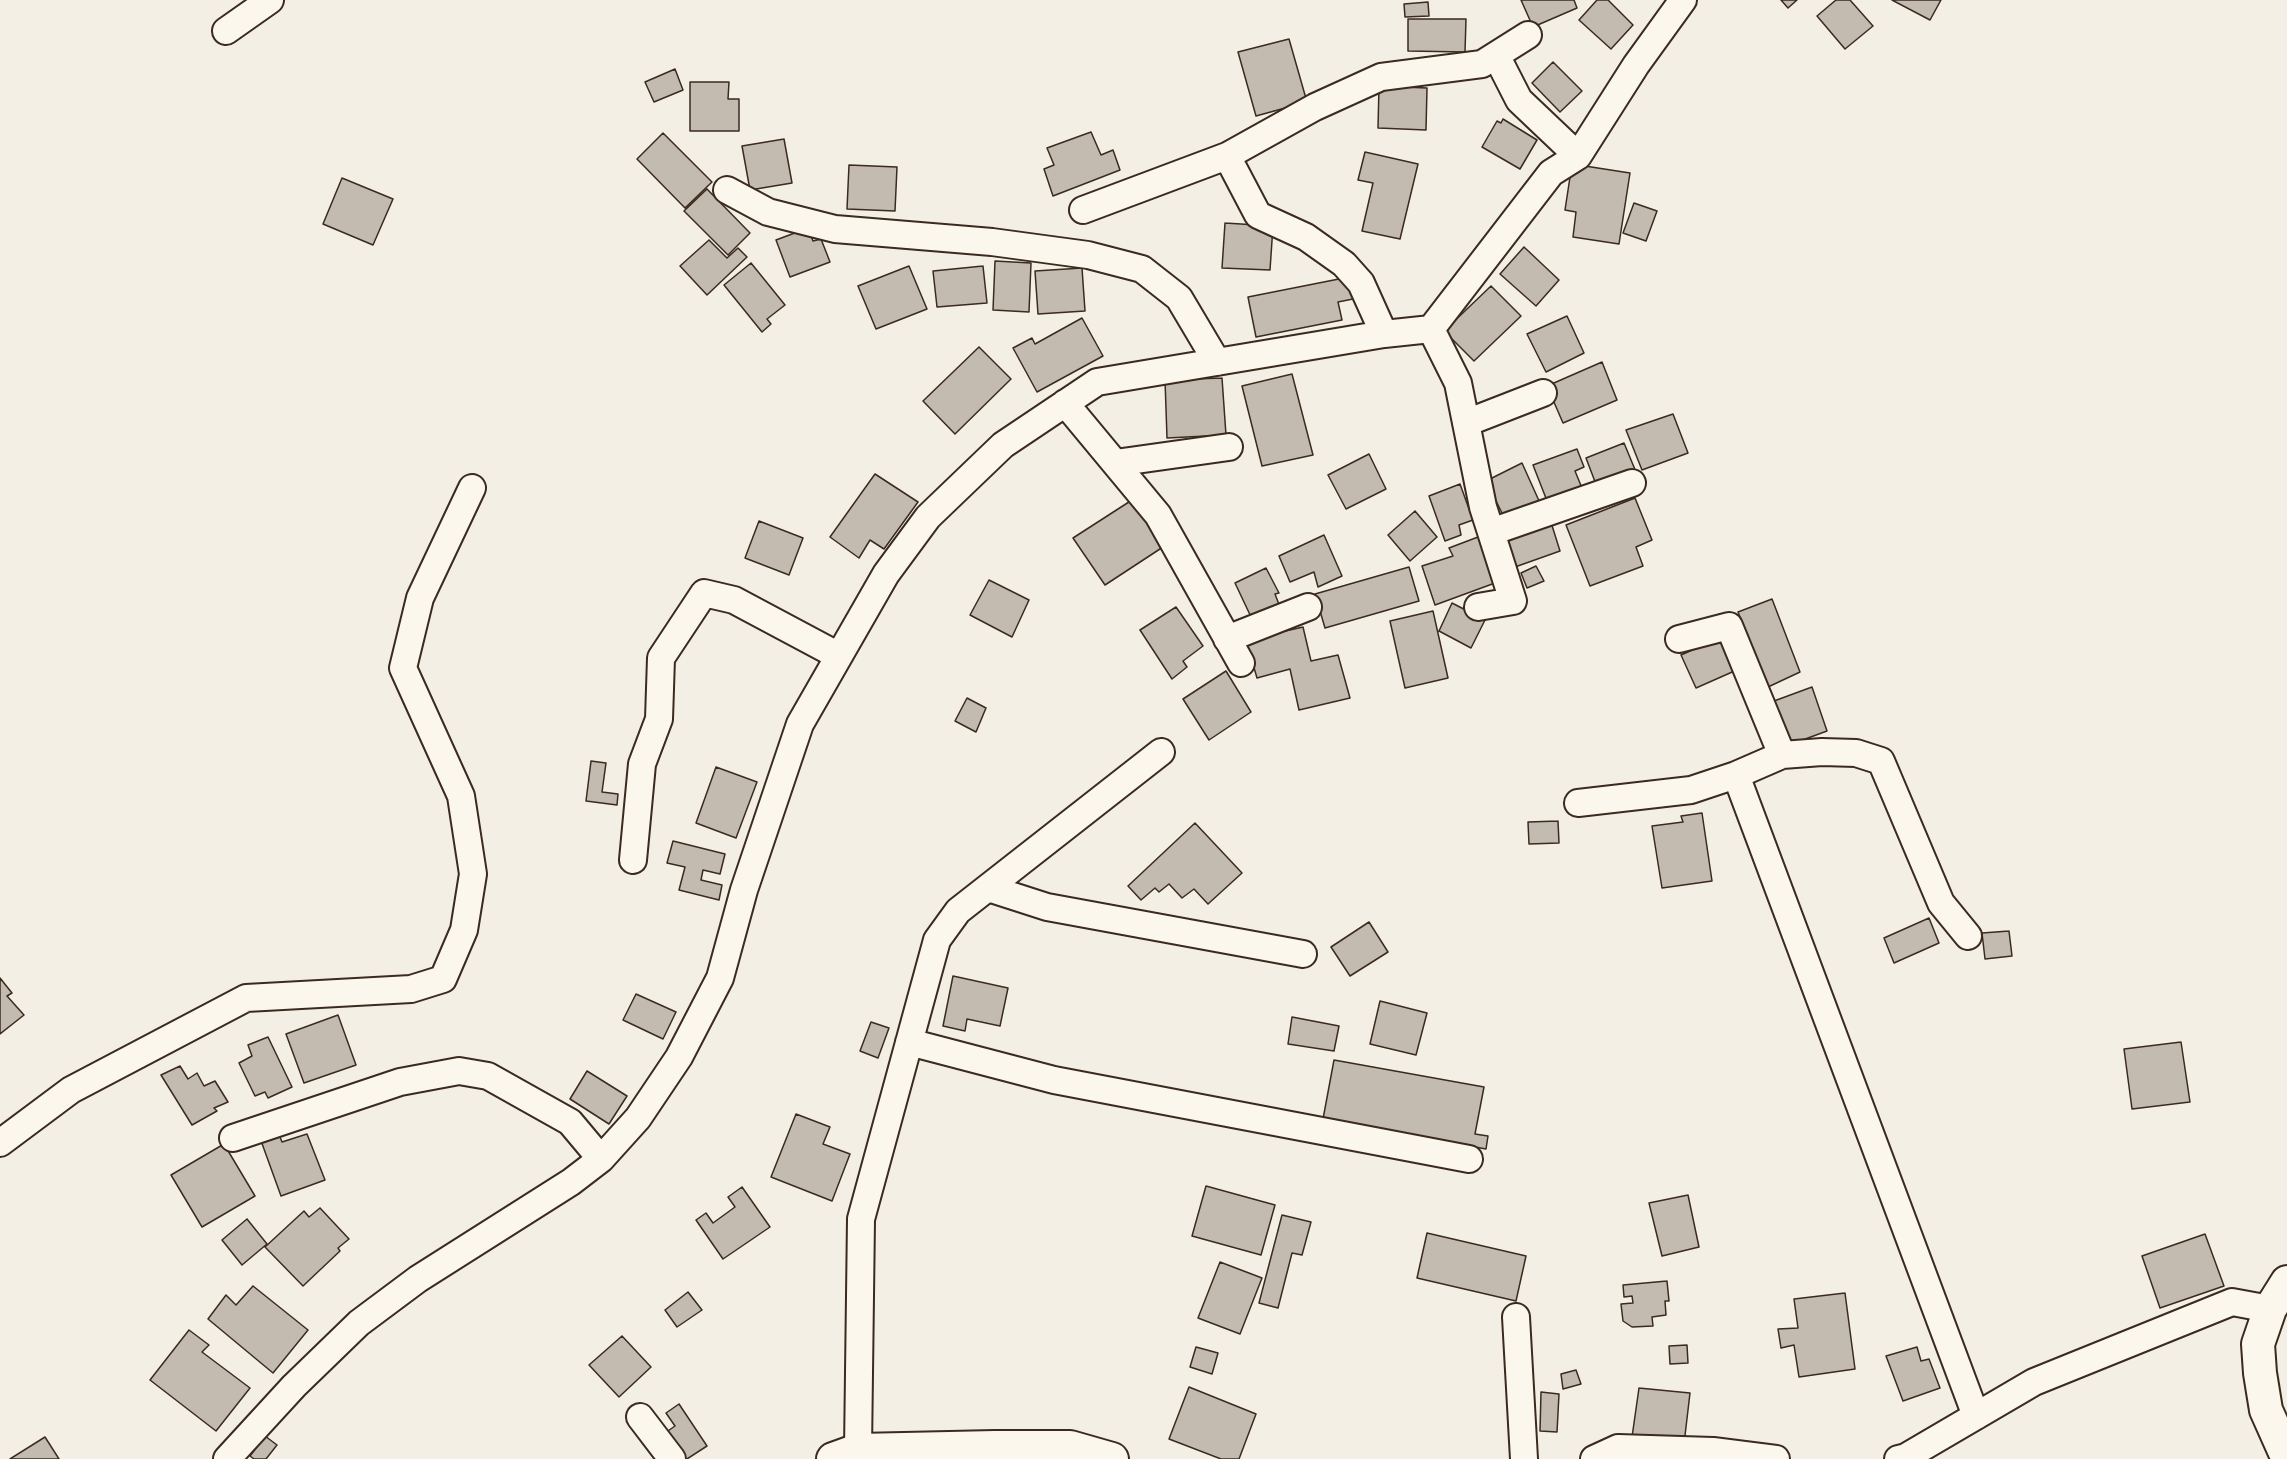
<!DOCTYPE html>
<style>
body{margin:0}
canvas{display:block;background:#f3efe4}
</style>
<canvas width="2287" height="1459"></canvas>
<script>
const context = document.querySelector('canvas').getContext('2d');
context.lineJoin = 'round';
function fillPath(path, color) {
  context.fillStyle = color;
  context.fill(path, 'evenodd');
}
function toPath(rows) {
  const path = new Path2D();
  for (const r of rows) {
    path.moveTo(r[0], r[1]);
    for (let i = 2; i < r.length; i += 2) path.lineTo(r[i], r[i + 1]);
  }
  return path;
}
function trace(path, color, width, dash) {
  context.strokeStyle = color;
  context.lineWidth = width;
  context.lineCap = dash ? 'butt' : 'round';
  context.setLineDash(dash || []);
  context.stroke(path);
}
const building = toPath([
 [1521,0,1574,0,1577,8,1533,27,1521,0],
 [1597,0,1608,0,1633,25,1611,49,1579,20,1597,0],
 [1781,0,1797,0,1788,8,1781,0],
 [1836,0,1850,0,1873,26,1845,49,1817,16,1836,0],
 [1892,0,1941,0,1930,20,1892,0],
 [1428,2,1429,16,1405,17,1404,4,1428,2],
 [1408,19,1466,19,1465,52,1408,51,1408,19],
 [1289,39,1307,102,1256,116,1238,52,1289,39],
 [1553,62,1582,91,1560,112,1532,83,1553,62],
 [675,69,683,90,654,102,645,82,675,69],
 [690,82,729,82,728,99,739,99,739,131,690,131,690,82],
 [1379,86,1427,88,1426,130,1378,128,1379,86],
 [1503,119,1537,140,1520,169,1482,147,1497,121,1501,123,1503,119],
 [1091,132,1101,155,1113,150,1120,170,1053,196,1044,169,1054,165,1047,148,1091,132],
 [663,133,712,182,685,208,637,159,663,133],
 [784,139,792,183,750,190,742,146,784,139],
 [1365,152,1418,164,1400,239,1362,231,1373,183,1358,180,1365,152],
 [1572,164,1630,173,1619,244,1573,237,1576,212,1565,210,1572,164],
 [849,165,897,167,895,211,847,209,849,165],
 [342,178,393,199,373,245,323,224,342,178],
 [707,189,750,233,728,255,684,211,707,189],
 [1634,203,1657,211,1646,241,1623,233,1634,203],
 [1225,223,1273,226,1270,270,1222,268,1225,223],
 [808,228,813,241,821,239,830,262,790,277,776,240,808,228],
 [709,240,727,258,738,248,747,257,707,295,680,266,709,240],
 [1524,247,1559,280,1536,306,1500,274,1524,247],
 [995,261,1031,263,1029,312,993,310,995,261],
 [751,263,785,305,767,319,771,324,762,332,724,285,751,263],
 [909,266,927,309,876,329,858,286,909,266],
 [983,266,987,303,937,307,933,271,983,266],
 [1082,268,1085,311,1038,314,1035,271,1082,268],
 [1349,277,1353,299,1338,302,1342,320,1256,337,1248,297,1349,277],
 [1491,286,1521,316,1474,361,1444,331,1491,286],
 [1567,316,1584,353,1546,372,1527,334,1567,316],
 [1082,318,1103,356,1037,392,1013,348,1032,338,1035,344,1082,318],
 [979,347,1011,379,955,434,923,401,979,347],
 [1602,362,1617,400,1563,423,1547,386,1602,362],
 [1292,374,1313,455,1262,466,1242,386,1292,374],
 [1222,378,1226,435,1167,438,1165,380,1222,378],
 [1673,414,1688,453,1642,470,1626,430,1673,414],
 [1624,443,1636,472,1597,487,1586,458,1624,443],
 [1577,449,1584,467,1575,471,1584,493,1549,506,1533,465,1577,449],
 [1369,454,1386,489,1346,509,1328,475,1369,454],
 [1522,463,1540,503,1505,519,1486,481,1522,463],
 [875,474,918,502,884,549,870,540,859,558,830,537,875,474],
 [1460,484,1473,520,1459,525,1461,535,1445,541,1429,496,1460,484],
 [1635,498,1652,540,1636,547,1643,566,1590,586,1566,525,1635,498],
 [1132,500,1163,547,1105,585,1073,538,1132,500],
 [1415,511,1437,537,1410,561,1388,535,1415,511],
 [1549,516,1560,551,1515,567,1503,534,1549,516],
 [759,521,803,538,789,575,745,558,759,521],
 [1324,535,1342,576,1318,587,1314,572,1290,582,1279,556,1324,535],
 [1478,537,1495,583,1435,605,1422,566,1453,556,1449,548,1478,537],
 [1536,566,1544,581,1527,588,1521,573,1536,566],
 [1409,567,1419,601,1325,628,1315,594,1409,567],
 [1266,568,1279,593,1275,594,1280,607,1252,619,1235,583,1266,568],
 [989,580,1029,600,1012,637,970,615,989,580],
 [1772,599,1800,672,1768,687,1738,612,1772,599],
 [1452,603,1485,620,1471,648,1439,631,1452,603],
 [1176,607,1203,646,1183,661,1187,667,1172,679,1140,630,1176,607],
 [1433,611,1448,678,1405,688,1390,621,1433,611],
 [1303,627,1311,661,1338,655,1350,698,1299,710,1290,669,1257,678,1246,640,1303,627],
 [1724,636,1739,669,1696,688,1681,655,1724,636],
 [1226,671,1251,712,1209,740,1183,699,1226,671],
 [1812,687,1827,731,1789,745,1774,701,1812,687],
 [967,698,986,708,976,732,955,721,967,698],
 [591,761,606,763,602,792,618,794,617,805,586,801,591,761],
 [716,767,757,782,736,838,696,823,716,767],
 [1702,813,1712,881,1662,888,1652,826,1683,822,1681,816,1702,813],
 [1558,821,1559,843,1529,844,1528,822,1558,821],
 [1195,823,1242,873,1208,904,1194,889,1182,898,1169,884,1159,892,1155,888,1141,900,1128,886,1195,823],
 [673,841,725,854,720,874,703,870,701,880,722,885,719,900,679,890,685,867,667,863,673,841],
 [1929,918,1939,943,1894,963,1884,938,1929,918],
 [1369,922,1388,952,1350,976,1331,947,1369,922],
 [2009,931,2012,956,1985,959,1982,933,2009,931],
 [953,976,1008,988,1000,1026,967,1019,965,1031,943,1026,953,976],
 [0,978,12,993,7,996,24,1015,0,1034,0,978],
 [636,994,676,1012,663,1039,623,1020,636,994],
 [1380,1001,1427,1013,1416,1055,1370,1044,1380,1001],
 [338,1015,356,1065,304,1083,286,1034,338,1015],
 [1292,1017,1339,1026,1334,1051,1288,1044,1292,1017],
 [871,1022,889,1028,878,1058,860,1051,871,1022],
 [268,1037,292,1087,268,1098,265,1092,255,1096,239,1063,252,1056,248,1045,268,1037],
 [2181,1042,2190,1102,2132,1109,2124,1049,2181,1042],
 [1334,1060,1484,1087,1475,1134,1488,1136,1486,1149,1323,1119,1334,1060],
 [180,1066,188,1079,197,1073,204,1086,215,1081,228,1102,214,1108,217,1111,192,1125,161,1075,180,1066],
 [587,1071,627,1096,609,1124,570,1099,587,1071],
 [796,1114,830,1127,823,1144,850,1154,832,1201,771,1177,796,1114],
 [278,1132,282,1142,307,1134,325,1180,281,1196,260,1138,278,1132],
 [224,1144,255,1196,202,1227,171,1175,224,1144],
 [1206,1186,1275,1205,1261,1255,1192,1236,1206,1186],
 [742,1187,770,1227,723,1259,696,1220,706,1213,713,1223,735,1207,728,1197,742,1187],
 [1688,1195,1699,1247,1662,1256,1649,1203,1688,1195],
 [320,1208,349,1239,338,1248,340,1251,303,1286,265,1247,304,1211,309,1217,320,1208],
 [1282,1215,1311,1222,1302,1255,1292,1253,1278,1308,1259,1303,1282,1215],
 [247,1219,267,1244,242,1265,222,1240,247,1219],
 [1427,1233,1526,1256,1516,1301,1417,1278,1427,1233],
 [2205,1234,2224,1286,2160,1308,2142,1256,2205,1234],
 [1220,1262,1262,1278,1240,1334,1198,1318,1220,1262],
 [1667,1281,1669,1301,1665,1301,1666,1315,1652,1317,1653,1326,1632,1327,1623,1321,1621,1304,1633,1303,1632,1296,1624,1297,1623,1285,1667,1281],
 [253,1286,308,1330,273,1373,208,1319,226,1295,236,1305,253,1286],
 [688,1292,702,1310,677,1327,665,1310,688,1292],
 [1845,1293,1855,1369,1799,1377,1794,1345,1781,1348,1778,1329,1798,1328,1794,1299,1845,1293],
 [189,1330,209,1345,202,1352,250,1388,216,1431,150,1380,189,1330],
 [622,1336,651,1367,619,1397,589,1365,622,1336],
 [1687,1345,1688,1363,1670,1364,1669,1346,1687,1345],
 [1196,1347,1218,1353,1212,1374,1190,1367,1196,1347],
 [1917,1347,1921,1361,1929,1359,1940,1388,1903,1401,1886,1356,1917,1347],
 [1576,1370,1581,1384,1563,1389,1561,1374,1576,1370],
 [1189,1387,1256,1414,1239,1459,1221,1459,1169,1439,1189,1387],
 [1639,1388,1690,1393,1684,1444,1632,1437,1639,1388],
 [1541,1392,1559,1394,1557,1432,1540,1431,1541,1392],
 [679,1404,707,1446,687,1459,683,1459,665,1433,675,1426,666,1413,679,1404],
 [265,1436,277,1445,266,1459,254,1459,250,1456,265,1436],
 [45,1437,59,1459,10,1459,45,1437]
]);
const minor = toPath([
 [226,31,270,0],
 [1496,55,1519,100,1578,156],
 [1227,156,1258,215,1306,237,1344,264,1361,283,1384,334],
 [727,190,768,212,835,229,992,242,1088,255,1142,269,1179,298,1217,362],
 [1083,210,1227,156,1315,107,1381,77,1482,64,1528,35],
 [1431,329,1458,383,1483,507,1513,601,1478,607],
 [1065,403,1158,515,1241,663],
 [1466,423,1543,393],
 [1115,463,1229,447],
 [1491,532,1632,483],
 [1227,639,1308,607],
 [1679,639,1729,626,1782,755],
 [1736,775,1976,1416],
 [1578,803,1691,790,1736,775,1782,755,1822,752,1856,753,1881,761,1941,903,1968,936],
 [633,860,642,764,659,719,661,658,704,593,734,600,839,656],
 [988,888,1047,907,1303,954],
 [909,1042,1054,1080,1469,1159],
 [233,1138,400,1082,459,1071,488,1076,570,1122,601,1159],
 [0,1143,71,1090,246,998,411,989,443,979,464,930,473,874,461,796,403,668,420,598,472,488],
 [1516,1317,1524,1459],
 [640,1417,672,1459],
 [858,1450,861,1219,937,940,958,911,1161,752],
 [227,1459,294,1386,359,1323,418,1279,571,1182,601,1159,638,1118,679,1057,720,978,744,890,800,724,886,574,928,517,1003,445,1097,382,1384,334,1431,329,1551,173,1578,156,1636,65,1683,0],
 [1594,1459,1618,1448,1713,1451,1776,1459],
 [1898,1459,1906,1457,2034,1382,2232,1302,2270,1309]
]);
const tertiary = toPath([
 [2287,1282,2270,1309,2258,1344,2260,1373,2266,1410,2287,1457],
 [833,1459,858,1450,995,1447,1070,1447,1112,1459]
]);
fillPath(building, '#c3bbb0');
trace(building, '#3b2a1e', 1.5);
trace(minor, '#3b2a1e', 30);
trace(tertiary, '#3b2a1e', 36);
trace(minor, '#fbf7ec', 26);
trace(tertiary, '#fbf7ec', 32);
</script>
